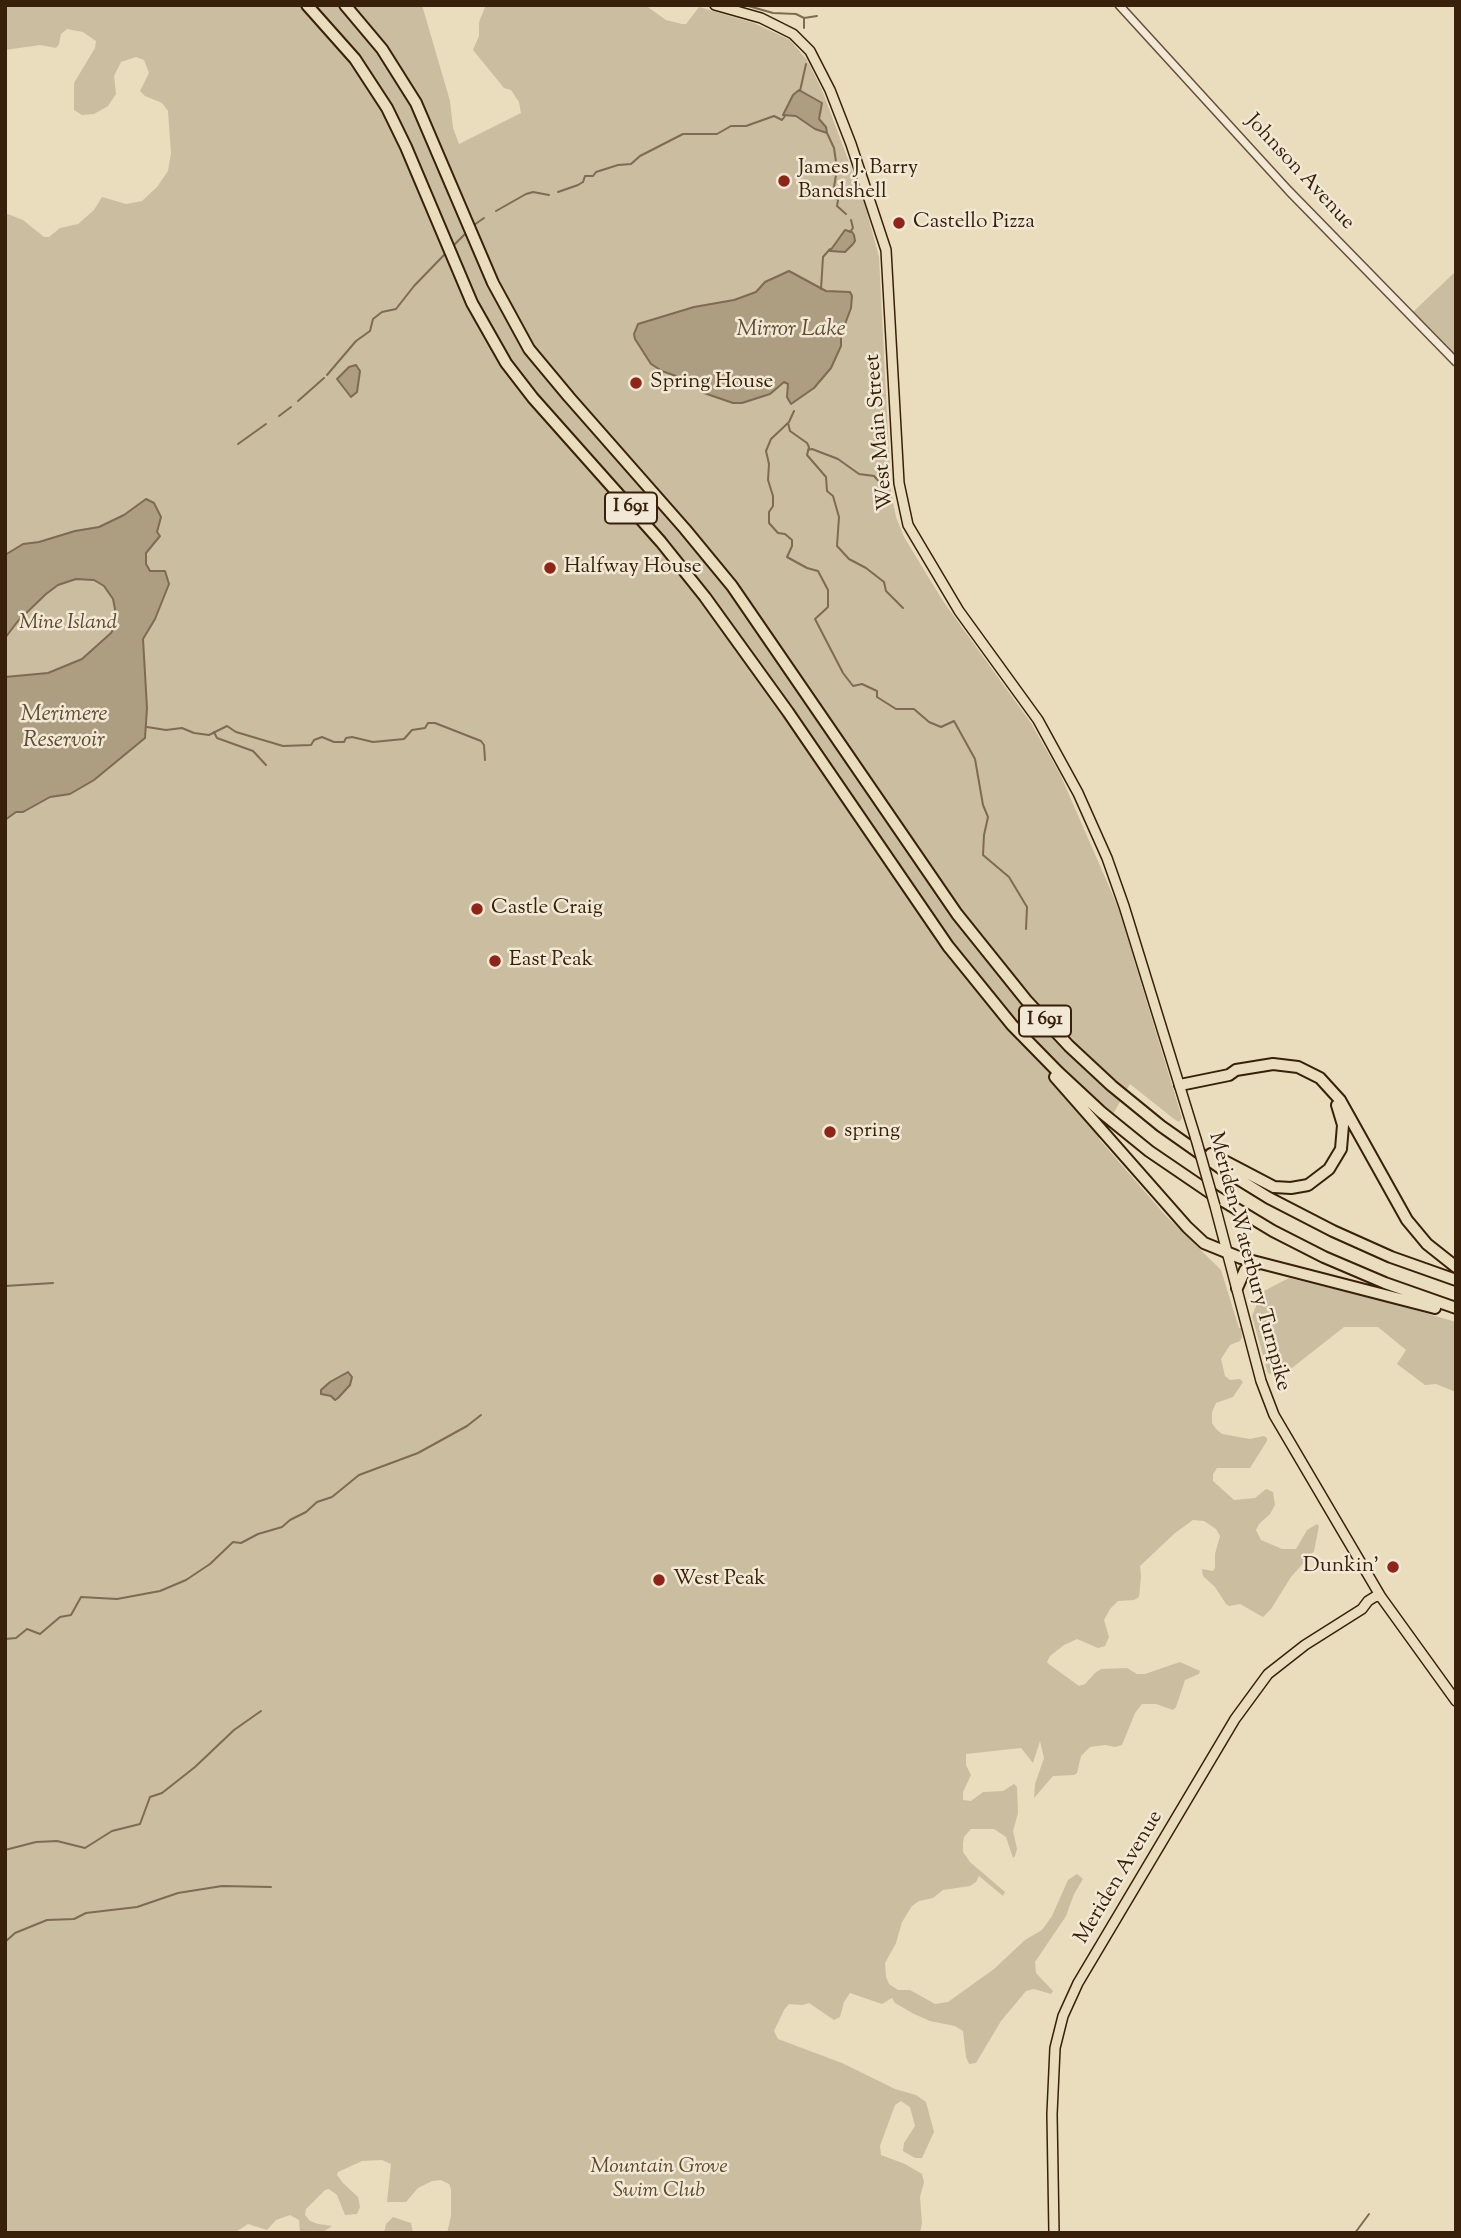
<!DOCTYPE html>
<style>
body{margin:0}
#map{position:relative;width:1461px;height:2238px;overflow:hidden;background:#e9ddbe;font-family:"Sorts Mill Goudy",serif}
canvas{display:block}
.frame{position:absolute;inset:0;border:7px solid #39200a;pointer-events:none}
</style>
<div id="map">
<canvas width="1461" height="2238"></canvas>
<div class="frame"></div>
</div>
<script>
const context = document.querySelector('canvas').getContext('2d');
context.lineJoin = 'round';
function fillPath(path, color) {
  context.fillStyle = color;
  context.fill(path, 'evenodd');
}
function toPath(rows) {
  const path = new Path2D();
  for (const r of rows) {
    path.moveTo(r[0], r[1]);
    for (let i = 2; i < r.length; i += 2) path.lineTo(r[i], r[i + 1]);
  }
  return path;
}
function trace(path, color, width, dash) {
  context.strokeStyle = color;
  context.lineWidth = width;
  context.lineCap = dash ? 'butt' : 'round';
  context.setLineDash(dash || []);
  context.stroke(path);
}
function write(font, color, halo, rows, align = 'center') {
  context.font = font + ' "Sorts Mill Goudy",serif';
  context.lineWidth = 5;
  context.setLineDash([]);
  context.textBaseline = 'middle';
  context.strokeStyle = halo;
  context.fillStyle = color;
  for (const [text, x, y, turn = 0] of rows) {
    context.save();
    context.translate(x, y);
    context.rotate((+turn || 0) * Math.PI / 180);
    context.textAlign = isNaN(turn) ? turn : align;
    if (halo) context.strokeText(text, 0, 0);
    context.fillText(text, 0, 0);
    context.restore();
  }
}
const green = toPath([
 [5,5,422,5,450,101,453,128,459,144,521,113,519,102,511,90,504,88,473,50,479,36,479,22,486,5,645,5,666,20,682,24,686,24,699,7,754,23,790,40,807,60,822,90,865,205,879,257,891,492,896,517,904,537,943,601,1031,723,1060,774,1118,907,1182,1118,1179,1122,1174,1119,1130,1084,1099,1139,1166,1216,1221,1270,1239,1328,1241,1328,1242,1337,1240,1341,1230,1345,1221,1359,1225,1376,1230,1380,1240,1379,1243,1382,1233,1397,1216,1403,1212,1412,1212,1423,1216,1429,1222,1434,1250,1439,1264,1436,1267,1438,1267,1441,1250,1468,1217,1468,1213,1474,1213,1481,1234,1500,1255,1498,1266,1489,1273,1492,1275,1505,1270,1514,1259,1524,1256,1530,1261,1540,1282,1549,1296,1549,1307,1530,1317,1524,1319,1526,1314,1551,1291,1577,1271,1609,1263,1617,1240,1604,1229,1606,1226,1604,1215,1587,1203,1576,1202,1569,1213,1571,1215,1568,1215,1554,1220,1536,1216,1529,1204,1521,1193,1520,1175,1533,1140,1566,1141,1577,1139,1597,1134,1600,1118,1601,1110,1609,1104,1620,1109,1637,1105,1646,1098,1648,1077,1639,1064,1645,1050,1656,1047,1662,1050,1665,1079,1686,1085,1684,1095,1673,1101,1669,1127,1668,1137,1674,1145,1674,1180,1662,1200,1671,1199,1674,1185,1680,1176,1707,1173,1710,1156,1704,1142,1704,1135,1713,1122,1745,1115,1747,1105,1745,1090,1747,1081,1756,1077,1773,1074,1775,1053,1776,1034,1798,1035,1784,1044,1758,1040,1741,1033,1763,1021,1748,966,1754,966,1765,971,1775,963,1792,963,1800,971,1801,983,1792,1003,1791,1014,1784,1017,1787,1018,1813,1013,1831,1017,1849,1015,1856,1013,1858,1006,1837,994,1829,971,1829,964,1837,963,1843,963,1852,970,1862,1005,1892,1003,1896,979,1876,976,1882,970,1886,943,1890,933,1898,919,1901,912,1906,902,1922,896,1943,885,1963,886,1977,889,1984,898,1990,910,1990,935,2004,948,2002,994,1969,1025,1940,1042,1930,1052,1916,1068,1880,1077,1874,1083,1879,1074,1894,1066,1916,1035,1962,1036,1973,1053,1991,1051,1994,1034,1989,1026,1991,1001,2021,976,2063,969,2064,966,2057,963,2031,955,2026,930,2021,914,2014,895,2003,892,1998,882,2004,850,1993,844,2002,840,2017,834,2020,809,2003,802,2005,789,2004,784,2010,774,2031,778,2039,842,2063,895,2089,916,2095,926,2102,934,2132,922,2158,915,2158,903,2151,904,2143,915,2126,910,2107,901,2101,895,2105,880,2146,881,2155,905,2164,922,2174,924,2182,920,2197,922,2223,920,2233,447,2233,451,2216,451,2189,449,2184,441,2180,432,2181,418,2188,406,2202,387,2202,391,2164,382,2160,362,2161,338,2172,337,2175,343,2183,358,2197,360,2207,357,2214,345,2215,337,2195,329,2189,325,2190,306,2209,305,2215,310,2221,318,2224,332,2226,322,2233,300,2233,299,2220,290,2215,276,2220,267,2230,248,2224,234,2233,5,2233,5,213,23,220,44,237,49,237,60,228,78,224,94,210,102,197,126,204,142,201,157,187,168,171,171,153,168,111,162,103,145,96,140,91,149,73,144,60,136,57,121,62,114,76,116,94,108,106,94,114,82,115,74,110,74,83,95,48,96,41,83,32,67,29,61,34,59,44,56,48,40,45,5,50],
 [1456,271,1456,356,1413,312],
 [1289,1278,1391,1303,1456,1322,1456,1392,1436,1384,1425,1385,1397,1364,1406,1350,1378,1327,1344,1327,1283,1375,1277,1376,1268,1373,1252,1316,1262,1292],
 [393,2217,411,2223,413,2233,384,2233,386,2224]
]);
const water = toPath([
 [799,90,822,103,819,119,826,127,827,133,815,129,796,116,783,115,793,95,799,90],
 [845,230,852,232,854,235,855,241,853,244,845,252,830,251,845,230],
 [789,271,826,291,850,292,852,296,851,308,841,335,841,346,831,368,814,388,791,404,787,397,788,384,784,382,770,394,742,403,733,403,704,393,684,379,662,371,651,364,635,339,634,334,638,324,694,307,734,300,756,292,765,282,789,271],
 [356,365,360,371,357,392,351,397,337,379,349,367,356,365],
 [146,499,154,503,161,517,157,532,160,536,146,553,146,564,150,571,165,571,169,584,155,619,143,639,147,708,145,738,94,780,70,794,50,797,23,812,16,812,5,820,5,677,48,673,82,659,111,633,115,626,116,614,113,599,104,586,94,580,76,579,58,585,46,594,18,621,5,638,5,555,23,544,39,542,75,531,99,527,124,515,146,499],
 [348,1372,352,1377,350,1385,338,1398,335,1400,331,1396,321,1394,321,1390,330,1382,348,1372]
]);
const stream = toPath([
 [745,5,773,13,796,14,804,18,817,16],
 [804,18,804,28],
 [800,91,806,64],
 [827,133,834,148,837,169,833,193,838,200,837,206,846,214],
 [558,192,578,185,583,182,585,176,593,176,596,172,618,165,631,164,640,156,683,134,717,134,731,126,746,126,774,116,782,120,785,116],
 [496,211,526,194,533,192,549,195],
 [474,225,484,218],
 [850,232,853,228,851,220],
 [454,245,467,232],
 [821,289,823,257,830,249],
 [327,375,356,341,370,331,373,319,382,312,396,309,414,286,445,254],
 [298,401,324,378],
 [794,411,789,422,771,439,766,451,769,464,768,480,773,496,773,506,769,512,769,523,778,533,785,534,792,540,792,546,787,557,807,568,818,571,828,590,828,607,815,619,843,673,853,686,862,684,877,691,877,697,896,709,914,709,929,722,941,727,954,721,975,759,983,805,988,817,984,835,983,855,1009,877,1027,907,1026,929],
 [279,416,291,407],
 [788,423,790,431,807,443,809,447,807,455,826,477,827,491,833,496,839,517,837,546,849,559,866,568,884,582,886,591,903,608],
 [238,444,266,424],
 [808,450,812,449,838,459,859,474,874,476,885,488],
 [147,727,166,730,182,728,194,733,209,735,227,726,236,732,283,746,311,745,314,740,322,737,334,742,344,742,346,738,352,737,373,742,404,739,412,730,425,728,428,723,435,723,481,741,484,745,485,760],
 [214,732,217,738,253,751,266,765],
 [5,1286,53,1283],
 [5,1639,16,1638,27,1629,40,1634,60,1617,71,1615,81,1597,117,1599,160,1591,186,1580,210,1564,233,1542,241,1543,258,1534,282,1527,290,1520,306,1512,317,1502,332,1497,359,1475,418,1453,467,1426,481,1415],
 [5,1850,36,1842,57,1841,85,1848,112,1831,140,1824,150,1797,162,1793,195,1767,234,1730,261,1711],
 [5,1942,15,1933,47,1920,74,1919,86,1913,137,1907,178,1893,222,1886,271,1887],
 [1355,2233,1369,2214]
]);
const minor = toPath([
 [1119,5,1289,191,1456,362]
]);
const major = toPath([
 [715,5,761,18,793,34,810,51,830,90,851,144,886,250,899,483,908,525,959,611,1038,720,1078,793,1107,858,1124,906,1196,1139],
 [1215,1206,1261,1381,1274,1415,1381,1597,1456,1701],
 [1054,2233,1052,2114,1055,2048,1063,2016,1078,1983,1235,1719,1268,1674,1305,1645,1362,1609,1368,1601,1376,1596,1381,1597]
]);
const highway = toPath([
 [307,5,355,59,387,108,406,147,472,303,506,363,533,398,661,542,705,597,788,712,948,946,1012,1025,1058,1072,1101,1112,1149,1151,1215,1196,1273,1231,1324,1257,1385,1283,1456,1308],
 [345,5,382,49,416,103,493,283,529,349,569,397,685,529,732,586,957,914,1026,1000,1069,1046,1112,1086,1161,1126,1222,1169,1269,1198,1333,1231,1391,1257,1456,1280],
 [1055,1077,1187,1227,1204,1243,1241,1258,1435,1308],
 [1180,1085,1229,1075,1236,1070,1273,1064,1298,1067,1320,1078,1340,1100,1407,1220,1427,1244,1456,1267],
 [1211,1154,1274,1187,1291,1188,1308,1185,1329,1169,1341,1149,1343,1125,1337,1105],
 [1237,1288,1245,1270,1259,1263]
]);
const majorBridge = toPath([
 [1196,1139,1215,1206]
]);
const markers = [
 [784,181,7,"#8f2418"],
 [899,223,7,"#8f2418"],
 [636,383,7,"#8f2418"],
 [550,568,7,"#8f2418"],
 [477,909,7,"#8f2418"],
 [495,961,7,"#8f2418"],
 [830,1132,7,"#8f2418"],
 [1393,1567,7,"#8f2418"],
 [659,1580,7,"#8f2418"]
];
const shields = [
 [631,508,52],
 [1045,1021,52]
];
const shieldNames = [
 ["I 691",631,508],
 ["I 691",1045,1021]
];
const poiNames = [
 ["James J. Barry",798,169],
 ["Bandshell",798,193],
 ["Castello Pizza",913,223],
 ["Spring House",650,383],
 ["Halfway House",564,568],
 ["Castle Craig",491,909],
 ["East Peak",509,961],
 ["spring",844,1132],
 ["Dunkin'",1379,1567,"right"],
 ["West Peak",673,1580]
];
const streetNames = [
 ["Johnson Avenue",1299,173,47],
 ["West Main Street",881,432,-95],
 ["Meriden-Waterbury Turnpike",1248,1262,75],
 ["Meriden Avenue",1120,1878,-59]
];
const parkNames = [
 ["Mine Island",68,624],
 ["Mountain Grove",659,2168],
 ["Swim Club",659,2192]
];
const waterNames = [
 ["Mirror Lake",791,331],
 ["Merimere",64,716],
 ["Reservoir",64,742]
];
fillPath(green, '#cbbd9f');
fillPath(water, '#ad9d81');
trace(water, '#7f6b51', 2);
trace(stream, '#7f6b51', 2);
trace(minor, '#654f37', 10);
trace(major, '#39200a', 12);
trace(highway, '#39200a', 14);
trace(minor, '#f1e9d5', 7);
trace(major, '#e9ddbe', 9);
trace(highway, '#e9ddbe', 10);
trace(majorBridge, '#39200a', 12, []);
trace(majorBridge, '#e9ddbe', 9);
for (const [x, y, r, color] of markers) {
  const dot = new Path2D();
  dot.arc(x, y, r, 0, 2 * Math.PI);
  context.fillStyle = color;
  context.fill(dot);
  trace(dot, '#f1e9d5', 2.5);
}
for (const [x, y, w] of shields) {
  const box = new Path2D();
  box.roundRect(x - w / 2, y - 15.5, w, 31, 5);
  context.fillStyle = '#f1e9d5';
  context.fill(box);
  trace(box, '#39200a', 2);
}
write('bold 19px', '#39200a', null, shieldNames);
write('21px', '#39200a', '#f1e9d5', poiNames, 'left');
write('21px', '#39200a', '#f1e9d5', streetNames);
write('italic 21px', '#5e472f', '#f1e9d5', parkNames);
write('italic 23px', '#624c34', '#f1e9d5', waterNames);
</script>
